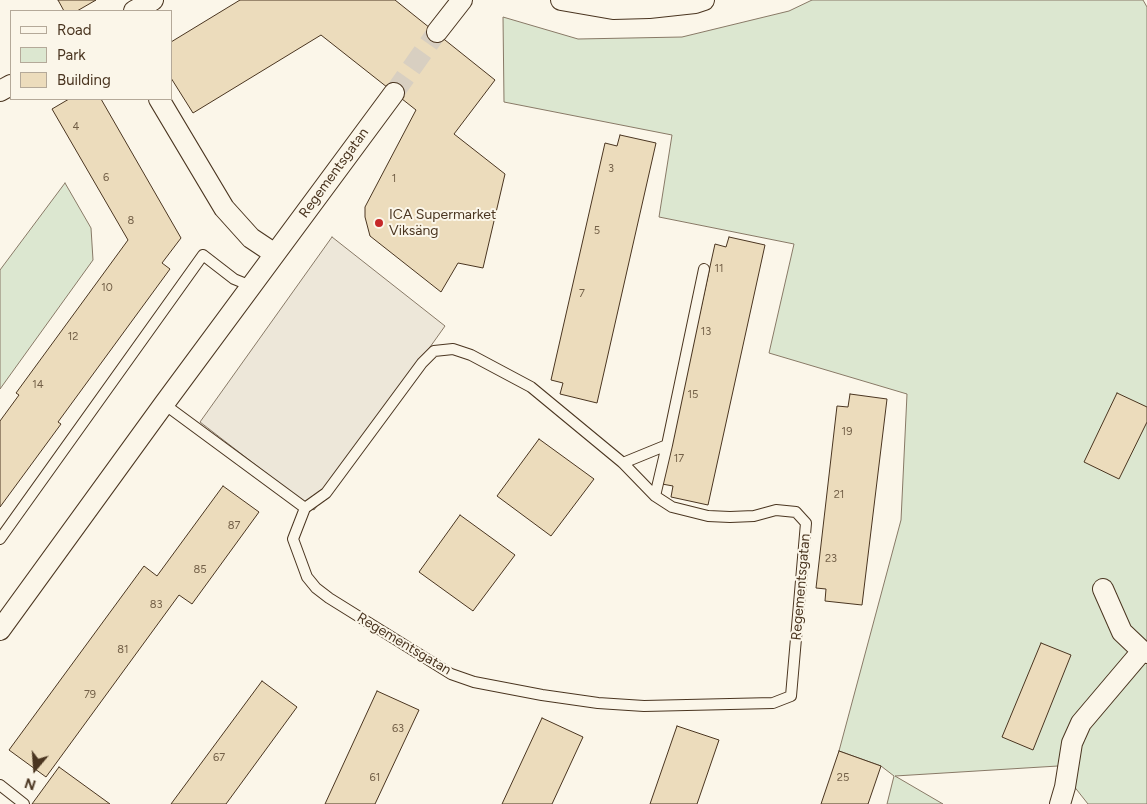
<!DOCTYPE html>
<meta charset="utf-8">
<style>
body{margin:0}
#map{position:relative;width:1147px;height:804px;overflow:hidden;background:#fbf6e9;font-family:Figtree,sans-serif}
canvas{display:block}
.legend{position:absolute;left:10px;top:10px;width:162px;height:90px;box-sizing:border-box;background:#fbf6e9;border:1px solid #b4a999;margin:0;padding:6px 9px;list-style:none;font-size:15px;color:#4a3520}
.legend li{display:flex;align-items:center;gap:10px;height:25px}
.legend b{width:25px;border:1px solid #b4a999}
.north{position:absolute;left:10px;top:744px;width:50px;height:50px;-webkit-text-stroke:4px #fbf6e9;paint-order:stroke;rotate:198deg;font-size:14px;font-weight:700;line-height:20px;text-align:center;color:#4a3520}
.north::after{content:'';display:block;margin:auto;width:18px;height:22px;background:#4a3520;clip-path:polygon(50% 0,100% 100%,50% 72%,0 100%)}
</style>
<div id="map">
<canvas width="1147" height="804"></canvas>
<ul class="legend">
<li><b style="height:6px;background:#fbf6e9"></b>Road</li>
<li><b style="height:14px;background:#dce7d0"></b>Park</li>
<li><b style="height:14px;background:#ecdcbc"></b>Building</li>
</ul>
<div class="north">N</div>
</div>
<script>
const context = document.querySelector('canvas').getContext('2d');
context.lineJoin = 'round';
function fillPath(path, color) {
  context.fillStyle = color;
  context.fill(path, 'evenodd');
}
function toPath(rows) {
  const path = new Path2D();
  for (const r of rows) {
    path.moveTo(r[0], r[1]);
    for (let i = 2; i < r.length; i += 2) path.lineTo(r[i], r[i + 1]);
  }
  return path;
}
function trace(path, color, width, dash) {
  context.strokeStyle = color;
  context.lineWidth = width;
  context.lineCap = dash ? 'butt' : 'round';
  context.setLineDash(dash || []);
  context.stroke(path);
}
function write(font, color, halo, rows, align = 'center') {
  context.font = font + ' Figtree,sans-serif';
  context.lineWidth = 4;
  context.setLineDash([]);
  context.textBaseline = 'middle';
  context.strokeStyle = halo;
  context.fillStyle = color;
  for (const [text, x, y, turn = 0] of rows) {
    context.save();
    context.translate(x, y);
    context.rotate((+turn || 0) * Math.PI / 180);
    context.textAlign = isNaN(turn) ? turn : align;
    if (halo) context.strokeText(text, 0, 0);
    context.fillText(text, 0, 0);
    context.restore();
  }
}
const green = toPath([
 [812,0,1143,0,1147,7,1147,804,1088,804,1058,766,895,776,943,804,887,804,894,776,881,766,839,751,901,520,907,394,769,353,794,244,659,217,672,135,504,102,503,17,578,39,682,37,789,11,812,0],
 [65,183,91,228,93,260,0,389,0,270,65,183]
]);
const parking = toPath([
 [332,237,445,326,314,510,200,422,332,237]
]);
const building = toPath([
 [58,0,96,0,77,11,64,11,58,0],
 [240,0,395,0,495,80,454,134,505,174,483,268,458,263,441,292,370,236,365,217,365,207,416,110,321,35,193,113,171,78,171,42,240,0],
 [69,99,101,99,181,238,162,263,170,269,58,422,61,424,0,507,0,421,19,395,16,393,128,240,52,109,69,99],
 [620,135,656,143,597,403,560,394,563,383,551,380,605,143,617,146,620,135],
 [729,237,765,245,708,505,671,497,673,486,662,484,715,244,726,247,729,237],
 [1117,393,1147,407,1147,422,1119,479,1084,462,1117,393],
 [850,394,887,399,862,605,825,601,826,589,816,588,837,406,848,407,850,394],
 [539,439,594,479,551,536,497,496,539,439],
 [223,486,259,512,192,604,179,595,46,777,9,750,144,566,157,576,223,486],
 [460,515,515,555,473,611,419,572,460,515],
 [1041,643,1071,655,1033,750,1002,737,1041,643],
 [262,681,297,707,226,804,171,804,262,681],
 [377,691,419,710,375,804,325,804,377,691],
 [542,718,583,737,552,804,502,804,542,718],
 [677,726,719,740,697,804,650,804,677,726],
 [839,751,881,766,868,804,821,804,839,751],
 [59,767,110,804,32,804,59,767]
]);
const streetTunnel = toPath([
 [394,93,437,32]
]);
const lane = toPath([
 [164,404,305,508,293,539,307,577,316,588,329,598,451,674,474,682,542,695,598,703,644,706,773,703,791,696,806,523,796,512,776,510,754,516,730,517,708,516,672,507,655,496,623,463,531,387,471,355,453,349,434,351,422,363,326,493,305,508],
 [623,463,667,445,704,269],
 [655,496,667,445],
 [0,539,203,255,234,279,251,286],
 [0,785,24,804]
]);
const street = toPath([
 [561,0,613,9,649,8,695,3,704,0],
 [134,11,153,0],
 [437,32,462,0],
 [0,91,11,85],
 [159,99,224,208,251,238,275,254],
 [1103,589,1122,632,1142,651,1147,653],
 [0,630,164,404,394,93],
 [1060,804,1065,787,1072,743,1081,723,1142,651]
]);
const markers = [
 [379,223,5,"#c62828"]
];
const numberNames = [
 ["4",76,127],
 ["3",611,169],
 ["6",106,178],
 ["1",394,179],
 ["8",131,221],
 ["5",597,231],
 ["11",719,269],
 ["10",107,288],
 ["7",582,294],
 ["13",706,332],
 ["12",73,337],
 ["14",38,385],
 ["15",693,395],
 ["19",847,432],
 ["17",679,459],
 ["21",839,495],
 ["87",234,526],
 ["23",831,559],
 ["85",200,570],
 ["83",156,605],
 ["81",123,650],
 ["79",90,695],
 ["63",398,729],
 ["67",219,758],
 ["61",375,778],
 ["25",843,778]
];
const streetNames = [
 ["Regementsgatan",334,173,-54],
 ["Regementsgatan",801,587,-85],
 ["Regementsgatan",404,644,31]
];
const poiNames = [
 ["ICA Supermarket",389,215],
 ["Viksäng",389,231]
];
fillPath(green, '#dce7d0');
trace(green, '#887966', 1);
fillPath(parking, '#ede7d9');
trace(parking, '#887966', 1);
fillPath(building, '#ecdcbc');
trace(building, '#4a3520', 1);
trace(streetTunnel, '#d8cfc1', 20, [20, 10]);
trace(lane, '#4a3520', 12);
trace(street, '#4a3520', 22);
trace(lane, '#fbf6e9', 10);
trace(street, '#fbf6e9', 20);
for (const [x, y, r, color] of markers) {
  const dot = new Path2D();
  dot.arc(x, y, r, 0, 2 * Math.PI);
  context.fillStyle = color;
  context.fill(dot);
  trace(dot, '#fbf6e9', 2);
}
write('11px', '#725f47', null, numberNames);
write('14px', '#4a3520', '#fbf6e9', streetNames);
write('14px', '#4a3520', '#fbf6e9', poiNames, 'left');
</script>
